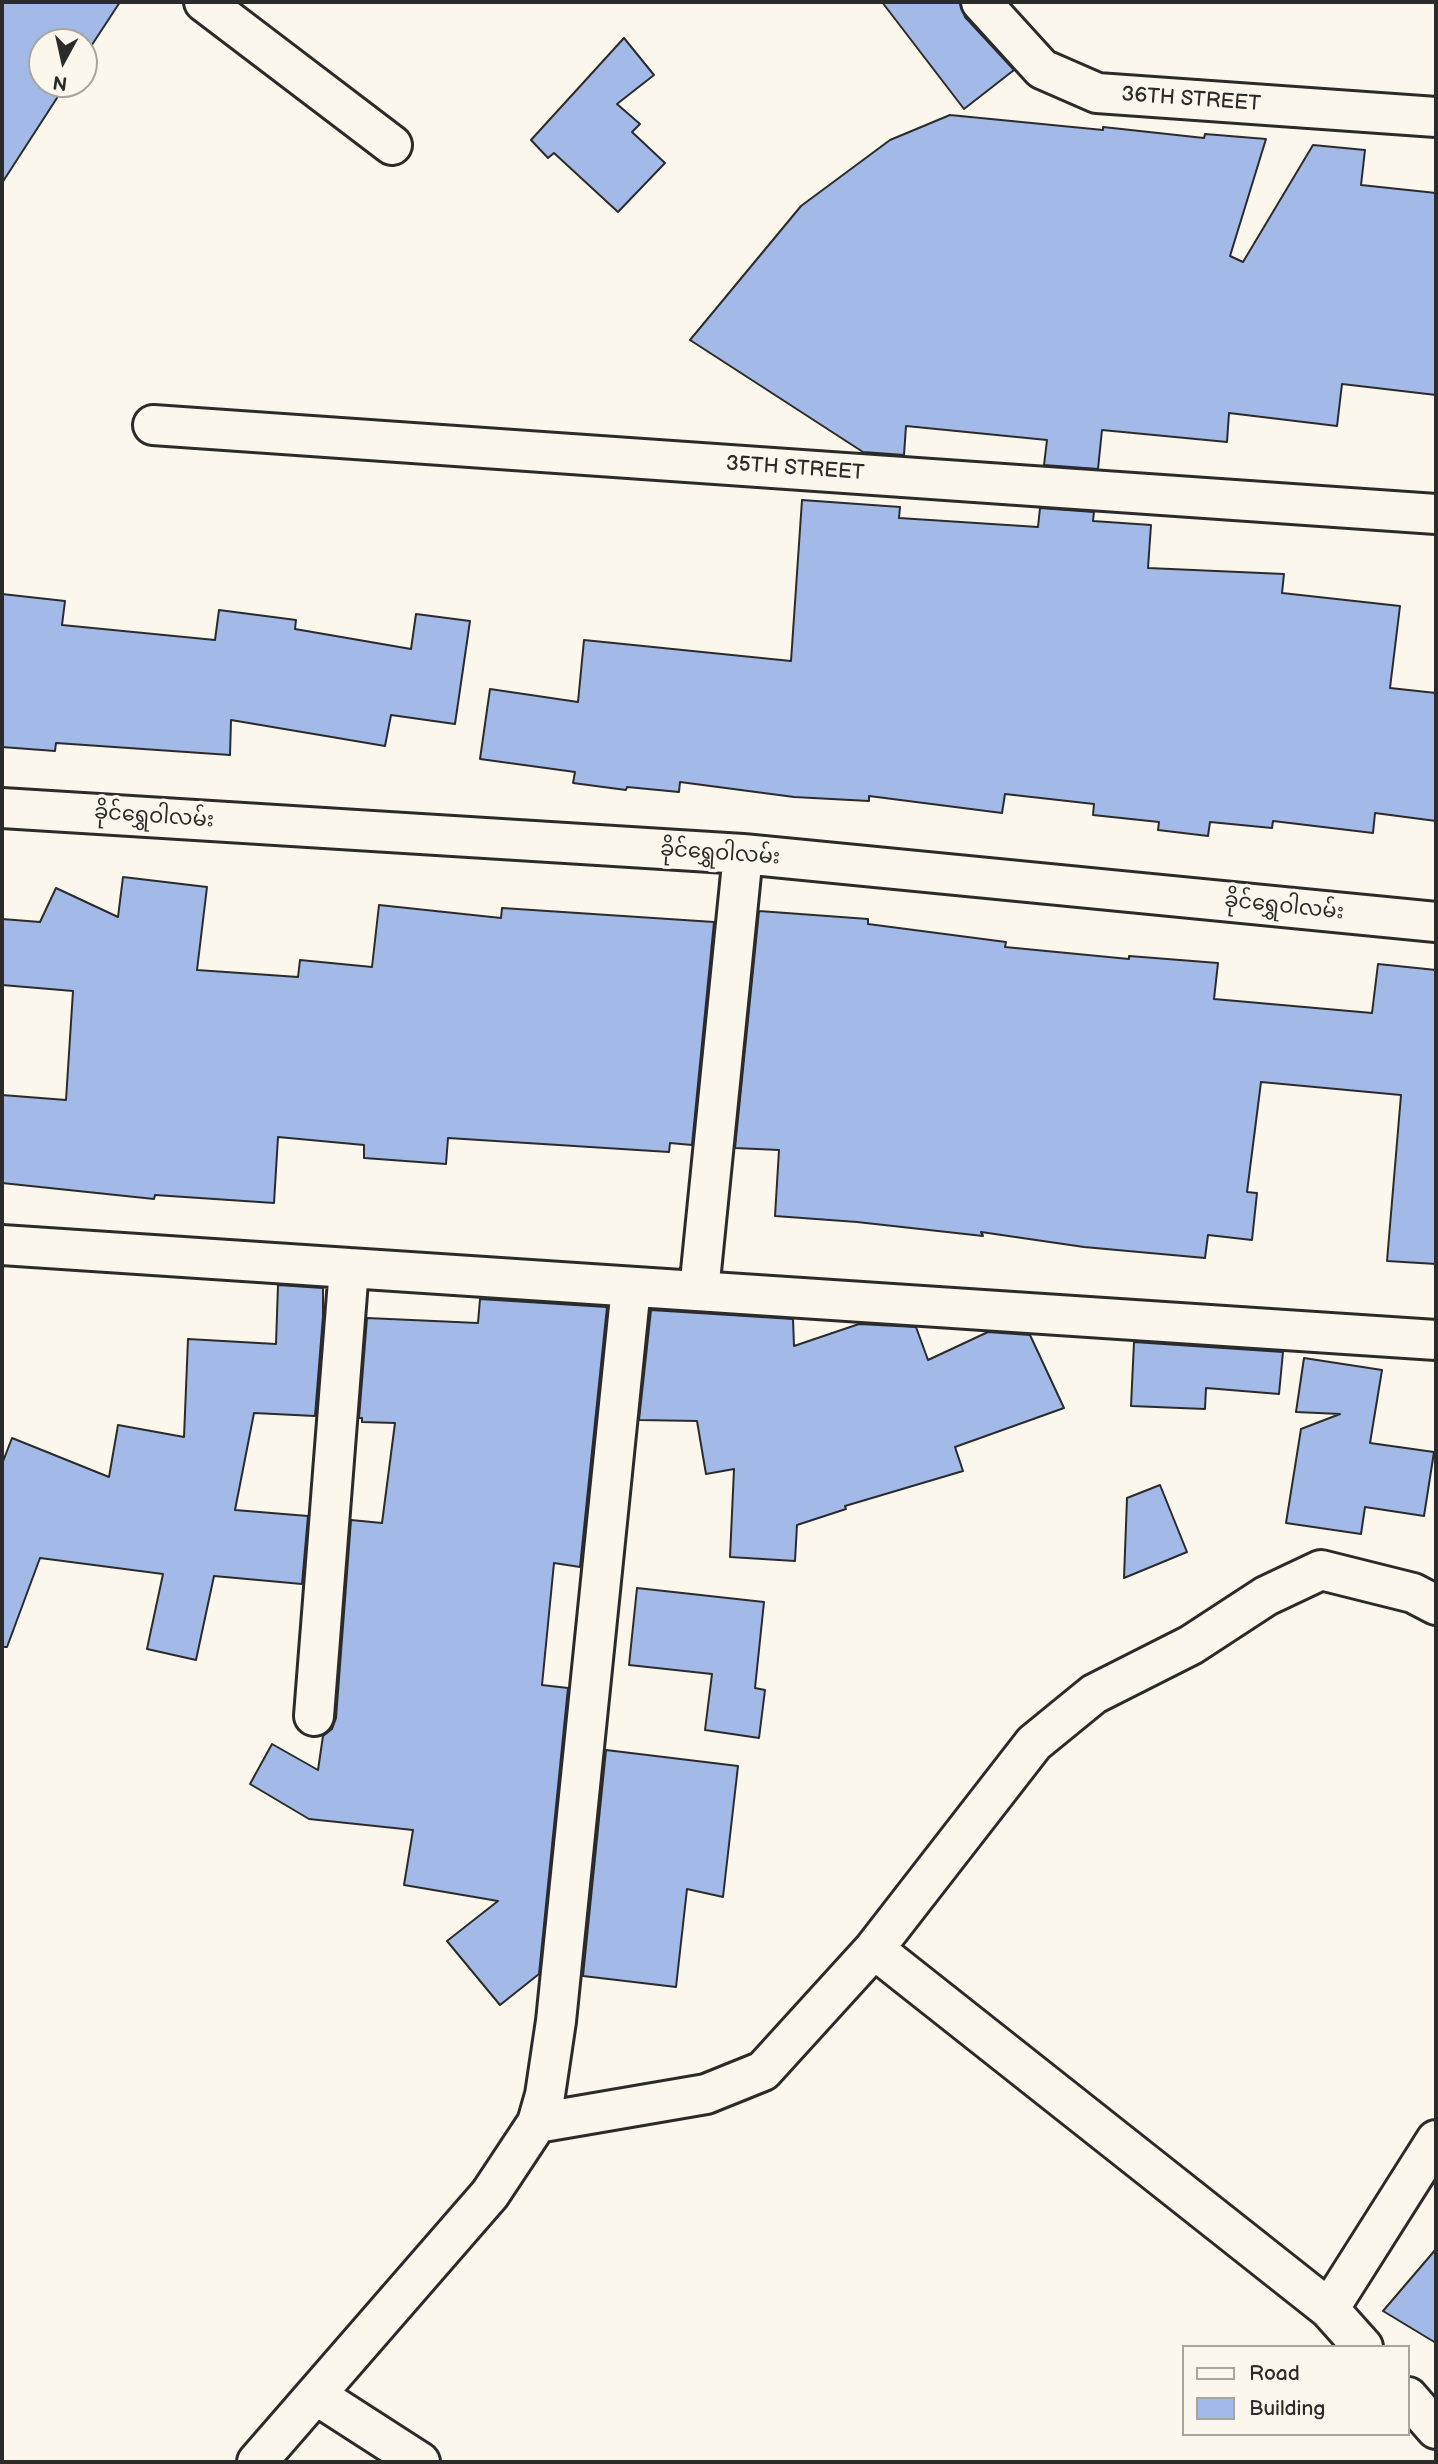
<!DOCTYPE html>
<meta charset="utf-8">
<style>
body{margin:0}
#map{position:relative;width:1438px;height:2464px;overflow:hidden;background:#fbf7ec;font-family:"Balsamiq Sans",sans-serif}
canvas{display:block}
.frame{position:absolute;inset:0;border:4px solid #2b2b2b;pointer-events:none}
.legend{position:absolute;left:1182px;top:2345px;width:228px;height:91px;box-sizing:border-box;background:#fbf7ec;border:2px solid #a8a59f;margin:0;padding:9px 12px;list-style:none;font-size:21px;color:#2b2b2b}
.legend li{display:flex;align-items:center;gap:14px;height:35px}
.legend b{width:35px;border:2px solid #a8a59f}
.north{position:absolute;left:28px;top:28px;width:70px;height:70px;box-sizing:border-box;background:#fbf7ec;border:2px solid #a8a59f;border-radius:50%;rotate:188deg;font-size:19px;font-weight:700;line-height:28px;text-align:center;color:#2b2b2b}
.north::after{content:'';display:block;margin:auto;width:24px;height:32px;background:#2b2b2b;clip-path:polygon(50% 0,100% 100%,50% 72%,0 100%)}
</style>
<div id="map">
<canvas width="1438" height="2464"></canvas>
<div class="frame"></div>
<ul class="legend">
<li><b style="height:9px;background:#fbf7ec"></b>Road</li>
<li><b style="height:19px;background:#a3bae8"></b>Building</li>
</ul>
<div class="north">N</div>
</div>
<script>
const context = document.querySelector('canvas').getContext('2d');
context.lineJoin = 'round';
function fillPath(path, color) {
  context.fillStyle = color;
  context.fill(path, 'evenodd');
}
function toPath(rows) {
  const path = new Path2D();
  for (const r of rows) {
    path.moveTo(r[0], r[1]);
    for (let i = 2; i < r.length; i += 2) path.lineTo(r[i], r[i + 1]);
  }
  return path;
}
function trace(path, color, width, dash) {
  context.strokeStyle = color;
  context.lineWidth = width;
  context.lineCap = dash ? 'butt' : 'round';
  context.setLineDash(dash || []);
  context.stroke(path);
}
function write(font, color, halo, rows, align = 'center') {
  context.font = font + ' "Balsamiq Sans","Noto Sans Myanmar",sans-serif';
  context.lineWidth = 7;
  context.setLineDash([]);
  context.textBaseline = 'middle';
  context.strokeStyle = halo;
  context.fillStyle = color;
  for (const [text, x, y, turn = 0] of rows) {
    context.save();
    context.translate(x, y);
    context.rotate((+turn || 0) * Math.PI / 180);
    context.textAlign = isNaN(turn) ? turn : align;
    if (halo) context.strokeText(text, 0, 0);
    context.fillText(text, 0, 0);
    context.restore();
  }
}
const building = toPath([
 [2,2,120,2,84,57,84,42,42,42,42,84,66,84,2,183,2,2],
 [882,2,960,2,965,17,1014,70,964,109,882,2],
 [624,38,654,75,617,104,640,124,632,132,665,163,618,212,554,153,548,158,531,140,624,38],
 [950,115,1103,130,1103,127,1204,138,1205,134,1266,139,1230,256,1243,262,1313,145,1365,150,1361,185,1436,193,1436,395,1342,384,1337,426,1229,413,1227,442,1102,430,1098,469,1044,465,1047,440,906,426,904,455,863,452,690,340,801,206,890,140,950,115],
 [802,500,900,507,899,518,1038,527,1040,508,1094,512,1093,521,1151,525,1148,568,1284,574,1282,593,1400,606,1390,688,1436,693,1436,821,1375,813,1373,833,1273,821,1272,828,1210,822,1208,836,1158,830,1159,822,1093,815,1094,804,1005,794,1002,813,869,796,869,801,794,797,680,782,679,792,627,787,626,790,573,783,575,772,480,759,490,689,578,702,584,640,791,661,802,500],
 [2,594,65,601,62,625,215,640,219,610,296,620,295,629,411,649,416,614,470,621,455,724,391,715,385,746,231,720,230,755,56,743,55,751,2,747,2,594],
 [123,877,207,887,197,970,298,977,300,960,372,967,379,905,501,918,502,908,714,922,692,1145,670,1143,669,1152,448,1138,446,1164,364,1158,364,1145,278,1137,274,1203,155,1195,154,1199,2,1183,2,1095,66,1100,73,991,2,985,2,919,40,922,56,888,118,917,123,877],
 [759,911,868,919,868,924,1006,942,1005,947,1129,959,1129,956,1218,963,1214,999,1372,1013,1378,964,1436,970,1436,1264,1387,1261,1401,1095,1261,1082,1247,1192,1257,1193,1252,1240,1208,1235,1205,1258,1084,1247,981,1232,983,1236,857,1222,775,1216,779,1150,735,1148,759,911],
 [278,1285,323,1288,323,1316,315,1416,254,1413,235,1510,308,1516,302,1584,214,1576,196,1660,147,1649,163,1574,40,1558,7,1647,2,1647,2,1464,12,1438,109,1477,118,1425,184,1437,188,1339,276,1344,278,1285],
 [480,1299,607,1307,580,1567,554,1563,542,1685,568,1688,539,1974,500,2005,447,1941,498,1901,404,1885,413,1830,309,1819,250,1784,272,1744,318,1770,323,1736,332,1729,336,1718,351,1520,382,1523,395,1423,362,1422,362,1418,359,1418,367,1318,478,1323,480,1299],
 [651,1310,793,1319,794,1346,859,1324,916,1327,928,1360,988,1332,1030,1335,1064,1408,955,1447,963,1471,845,1506,846,1509,797,1525,795,1561,730,1557,734,1469,706,1474,697,1421,639,1420,651,1310],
 [1134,1342,1283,1352,1279,1394,1206,1388,1205,1409,1131,1406,1134,1342],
 [1304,1358,1382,1370,1370,1443,1434,1452,1424,1516,1365,1507,1361,1534,1286,1523,1301,1429,1340,1414,1296,1412,1304,1358],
 [1160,1485,1187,1552,1124,1578,1127,1498,1160,1485],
 [637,1588,764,1602,755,1688,765,1690,759,1738,705,1730,712,1674,629,1665,637,1588],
 [606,1750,738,1766,723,1897,687,1889,676,1987,583,1976,606,1750],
 [1436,2249,1436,2343,1383,2311,1436,2249]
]);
const minor = toPath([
 [204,2,392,145],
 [981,2,1042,69,1097,93,1436,117],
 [153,425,1436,514],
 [2,808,743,854,1436,922],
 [2,1245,1436,1340],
 [699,1291,743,854],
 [314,1716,349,1268],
 [874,1949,1329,2309,1363,2347],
 [537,2123,706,2094,763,2071,874,1949,1034,1743,1094,1694,1191,1645,1266,1596,1321,1570,1413,1593,1436,1605],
 [1329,2309,1436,2140],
 [316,2395,420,2462],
 [1408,2397,1436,2429],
 [257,2462,490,2194,537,2123,545,2095,556,2021,631,1287]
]);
const streetNames = [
 ["36TH STREET",1191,100,4],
 ["35TH STREET",795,469,4],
 ["ခိုင်ရွှေဝါလမ်း",154,817,4],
 ["ခိုင်ရွှေဝါလမ်း",720,854,4],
 ["ခိုင်ရွှေဝါလမ်း",1284,907,6]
];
fillPath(building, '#a3bae8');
trace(building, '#2b2b2b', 2);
trace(minor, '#2b2b2b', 44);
trace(minor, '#fbf7ec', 38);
write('21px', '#2b2b2b', '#fbf7ec', streetNames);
</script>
